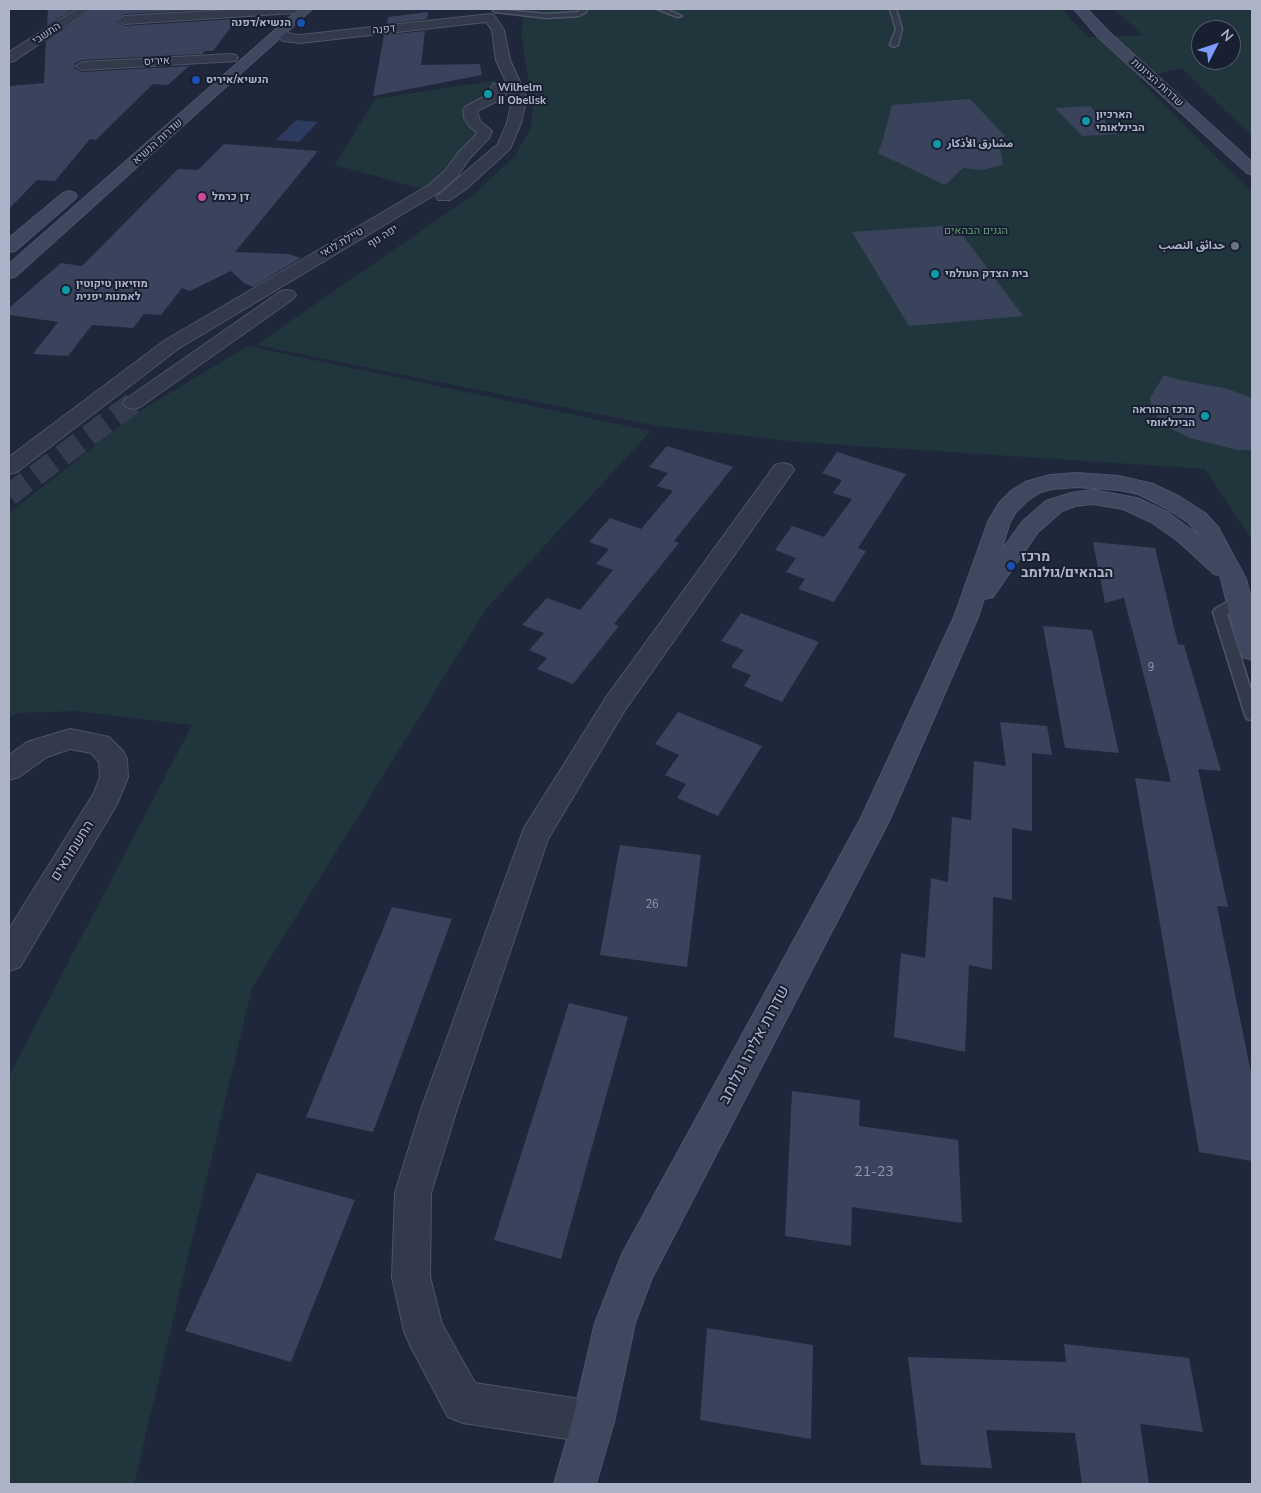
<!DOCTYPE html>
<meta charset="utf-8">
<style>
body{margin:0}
#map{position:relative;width:1261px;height:1493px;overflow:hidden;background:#1f273b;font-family:"Nunito Sans",sans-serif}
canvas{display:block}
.frame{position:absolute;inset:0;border:10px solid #adb4c8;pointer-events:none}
.north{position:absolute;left:1191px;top:20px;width:50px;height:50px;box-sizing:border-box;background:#181f30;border:1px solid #545b6d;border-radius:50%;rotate:49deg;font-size:14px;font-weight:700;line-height:20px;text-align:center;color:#adb4c8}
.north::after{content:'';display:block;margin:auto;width:18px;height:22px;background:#7b9bff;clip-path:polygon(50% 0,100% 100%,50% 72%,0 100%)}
</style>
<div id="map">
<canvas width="1261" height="1493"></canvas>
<div class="frame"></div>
<div class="north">N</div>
</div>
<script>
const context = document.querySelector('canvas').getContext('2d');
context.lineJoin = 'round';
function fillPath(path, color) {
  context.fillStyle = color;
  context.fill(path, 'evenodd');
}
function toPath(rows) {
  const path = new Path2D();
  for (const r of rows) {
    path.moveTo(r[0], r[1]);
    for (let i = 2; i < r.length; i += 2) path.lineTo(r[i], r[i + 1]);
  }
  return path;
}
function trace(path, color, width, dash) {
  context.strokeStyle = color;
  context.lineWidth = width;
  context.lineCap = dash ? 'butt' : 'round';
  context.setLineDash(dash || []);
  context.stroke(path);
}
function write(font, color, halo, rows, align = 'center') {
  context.font = font + ' "Nunito Sans","Noto Sans Arabic",Heebo,sans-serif';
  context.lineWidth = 4;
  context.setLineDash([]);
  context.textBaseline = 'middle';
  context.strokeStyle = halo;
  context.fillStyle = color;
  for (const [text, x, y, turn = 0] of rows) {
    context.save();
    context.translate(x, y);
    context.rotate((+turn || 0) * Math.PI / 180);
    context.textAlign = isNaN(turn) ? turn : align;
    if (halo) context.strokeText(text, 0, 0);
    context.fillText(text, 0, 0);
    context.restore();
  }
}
const green = toPath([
 [525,9,1062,9,1088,37,1143,35,1114,9,1252,9,1252,137,1182,68,1139,79,1252,193,1252,540,1205,469,799,442,657,426,256,345,473,195,515,156,531,127,533,110,521,33],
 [1201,30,1231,30,1231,60,1201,60],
 [497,80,501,88,467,106,477,132,475,137,444,176,429,187,419,188,335,165,375,99],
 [248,346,651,431,486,609,252,988,134,1484,9,1484,9,1076,192,725,75,711,17,713,9,718,9,513,138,412]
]);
const water = toPath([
 [296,120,318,122,299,142,276,140]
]);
const building = toPath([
 [48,9,74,9,47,26],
 [93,9,215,9,124,14,116,21,124,26,237,19,213,51,205,51,202,54,82,60,74,64,74,68,82,72,189,66,168,85,153,84,96,140,90,139,55,181,37,180,9,209,9,86,44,83,46,41],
 [428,12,427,19,387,24,388,17],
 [425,31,421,65,480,64,482,75,373,96,384,35],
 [970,99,1005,136,999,140,1003,165,981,170,963,168,945,185,878,153,883,139,892,105],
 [1090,106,1118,134,1082,136,1055,108],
 [224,144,318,151,235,252,289,254,301,258,253,287,244,283,231,271,190,291,182,288,161,315,144,314,133,328,92,325,68,356,33,354,58,322,9,315,9,308,61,263,82,266,178,169,198,170],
 [955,225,1023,316,909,326,852,232],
 [1164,375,1179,380,1225,388,1252,398,1252,450,1238,450,1193,439,1173,430,1162,422,1152,410,1150,398],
 [667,446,733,467,674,541,679,543,614,624,619,626,573,684,537,669,547,658,529,650,544,633,522,625,547,598,580,610,613,570,596,564,609,549,589,542,610,518,641,529,673,491,657,486,668,473,649,467],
 [837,452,906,474,858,548,866,551,834,602,798,589,805,579,786,572,796,558,775,550,792,526,824,537,852,499,833,493,842,480,822,473],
 [1093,542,1155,548,1178,644,1184,645,1221,771,1198,769,1228,907,1217,906,1252,1077,1252,1161,1199,1152,1135,778,1171,782,1124,598,1105,603],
 [741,613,819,642,782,702,744,686,751,675,731,667,744,650,721,641],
 [1043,626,1092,630,1119,753,1065,748],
 [678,712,762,746,718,816,677,798,686,784,665,775,679,755,655,744],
 [1000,722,1047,726,1052,755,1032,753,1032,831,1012,828,1012,900,993,897,992,970,969,965,965,1052,894,1037,901,953,925,958,931,878,948,882,952,817,971,820,974,761,1006,766],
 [620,845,701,855,687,967,600,955],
 [392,907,452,919,373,1132,306,1117],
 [569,1003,628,1017,561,1259,494,1240],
 [792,1091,860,1100,859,1126,958,1140,962,1223,852,1207,851,1246,785,1236],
 [257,1173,355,1200,291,1362,185,1331],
 [707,1328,813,1345,811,1439,700,1420],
 [1064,1344,1189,1358,1203,1432,1140,1424,1149,1484,1082,1484,1075,1433,986,1430,992,1468,921,1465,908,1357,1066,1362]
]);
const streetTunnel = toPath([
 [9,495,133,403]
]);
const lane = toPath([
 [493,9,547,14,578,12,580,9,586,9,586,12,579,16,547,18,495,12,493,11,493,9],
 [657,9,666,9,682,16,677,17,657,9],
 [890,9,896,9,902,29,898,45,894,47,890,45,896,29,890,9],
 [1239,595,1244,597,1246,600,1244,603,1227,614,1252,693,1252,720,1247,719,1245,715,1213,612,1215,609,1239,595]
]);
const street = toPath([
 [77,9,91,9,14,61,9,62,9,52,77,9],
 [242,9,301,9,295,13,124,24,118,20,124,16,242,9],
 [490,14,494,15,504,30,510,60,525,93,526,101,521,123,510,149,466,189,450,200,438,200,436,197,498,144,507,123,512,101,510,90,506,90,507,93,503,98,477,111,480,121,492,131,489,138,469,159,457,177,441,191,178,349,17,472,9,474,9,457,164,341,429,185,445,171,458,153,475,136,477,132,470,127,464,118,463,110,465,107,493,92,491,87,493,84,506,82,496,60,492,30,486,22,300,43,283,41,276,36,274,33,276,30,280,29,291,34,300,35,490,14],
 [231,54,236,55,238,58,236,61,82,70,75,66,82,62,231,54],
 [287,290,293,291,296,295,293,299,140,407,133,409,126,407,123,403,126,399,281,291,287,290],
 [783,463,791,465,794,470,625,710,548,839,457,1109,431,1193,430,1277,442,1324,475,1383,593,1401,608,1407,614,1422,608,1437,593,1443,463,1423,448,1417,410,1345,404,1331,392,1277,395,1193,421,1109,524,828,607,696,775,465,783,463],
 [70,729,109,737,123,751,127,759,128,777,117,804,20,967,9,971,9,929,94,793,100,777,99,762,91,753,70,749,47,757,19,777,9,780,9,755,27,742,70,729]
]);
const secondary = toPath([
 [299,9,312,9,15,277,9,278,9,264,299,9],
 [1074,9,1087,9,1109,32,1252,162,1252,175,1247,173,1099,38,1074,9],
 [69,191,75,193,77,196,75,199,15,251,9,252,9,238,63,193,69,191],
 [1077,473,1119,476,1153,484,1180,497,1205,513,1218,527,1246,579,1252,603,1252,660,1243,657,1239,651,1220,575,1214,574,1178,541,1151,522,1123,509,1093,504,1075,506,1062,511,1038,532,993,597,984,599,978,617,889,821,652,1278,635,1323,614,1422,596,1484,554,1484,572,1422,595,1323,622,1254,861,818,954,617,988,522,999,503,1011,491,1025,482,1050,475,1077,473],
 [1077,487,1119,490,1138,494,1164,507,1189,523,1201,537,1167,512,1137,498,1093,490,1071,493,1046,501,1022,522,1001,551,1010,522,1016,512,1027,501,1041,492,1052,489,1077,487]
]);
const markers = [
 [301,23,5,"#1a4fb4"],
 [196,80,5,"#1a4fb4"],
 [488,94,5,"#0f9aa8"],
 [1086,121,5,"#0f9aa8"],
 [937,144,5,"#0f9aa8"],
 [202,197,5,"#d1479c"],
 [1235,246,5,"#6b7280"],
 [935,274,5,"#0f9aa8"],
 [66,290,5,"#0f9aa8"],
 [1205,416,5,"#0f9aa8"],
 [1011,566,5,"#1a4fb4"]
];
const farPoinames = [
 ["הנשיא/דפנה",291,23,"right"],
 ["הנשיא/איריס",206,80],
 ["Wilhelm",498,88],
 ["II Obelisk",498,101],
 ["הארכיון",1096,115],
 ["הבינלאומי",1096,128],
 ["مشارق الأذكار",947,144],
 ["דן כרמל",212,197],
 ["حدائق النصب",1225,246,"right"],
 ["בית הצדק העולמי",945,274],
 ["מוזיאון טיקוטין",76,284],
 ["לאמנות יפנית",76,297],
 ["מרכז ההוראה",1195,410,"right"],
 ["הבינלאומי",1195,423,"right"]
];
const farStreetnames = [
 ["דפנה",384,30,-6],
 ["התשבי",47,34,-33],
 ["איריס",157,62,-3],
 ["שדרות הציונות",1157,83,42],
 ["שדרות הנשיא",158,142,-42],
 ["יפה נוף",383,237,-32],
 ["טיילת לואי",342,243,-31]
];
const farParknames = [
 ["הגנים הבהאים",976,231]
];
const numberNames = [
 ["9",1151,668],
 ["26",652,905]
];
const poiNames = [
 ["מרכז",1021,558],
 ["הבהאים/גולומב",1021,574]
];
const streetNames = [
 ["החשמונאים",73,851,-58]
];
const nearNumbernames = [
 ["21-23",874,1173]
];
const nearStreetnames = [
 ["שדרות אליהו גולומב",755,1045,-62]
];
fillPath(green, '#21353c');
fillPath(water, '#2e3b60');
fillPath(building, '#3a435c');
trace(streetTunnel, '#343c50', 22, [22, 11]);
trace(lane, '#4d5466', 3);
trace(street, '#4d5466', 2);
trace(secondary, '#4d5466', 2);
fillPath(lane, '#333a4b');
fillPath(street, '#333a4b');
fillPath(secondary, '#40485f');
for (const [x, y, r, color] of markers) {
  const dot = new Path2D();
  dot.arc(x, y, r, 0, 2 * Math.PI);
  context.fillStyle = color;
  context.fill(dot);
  trace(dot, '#181f30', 2);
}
write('bold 11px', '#adb4c8', '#181f30', farPoinames, 'left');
write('11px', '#adb4c8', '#181f30', farStreetnames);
write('11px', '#629b77', '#181f30', farParknames);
write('11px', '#9098ad', null, numberNames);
write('bold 14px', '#adb4c8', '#181f30', poiNames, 'left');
write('14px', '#adb4c8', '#181f30', streetNames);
write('14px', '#9098ad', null, nearNumbernames);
write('16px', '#adb4c8', '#181f30', nearStreetnames);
</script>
